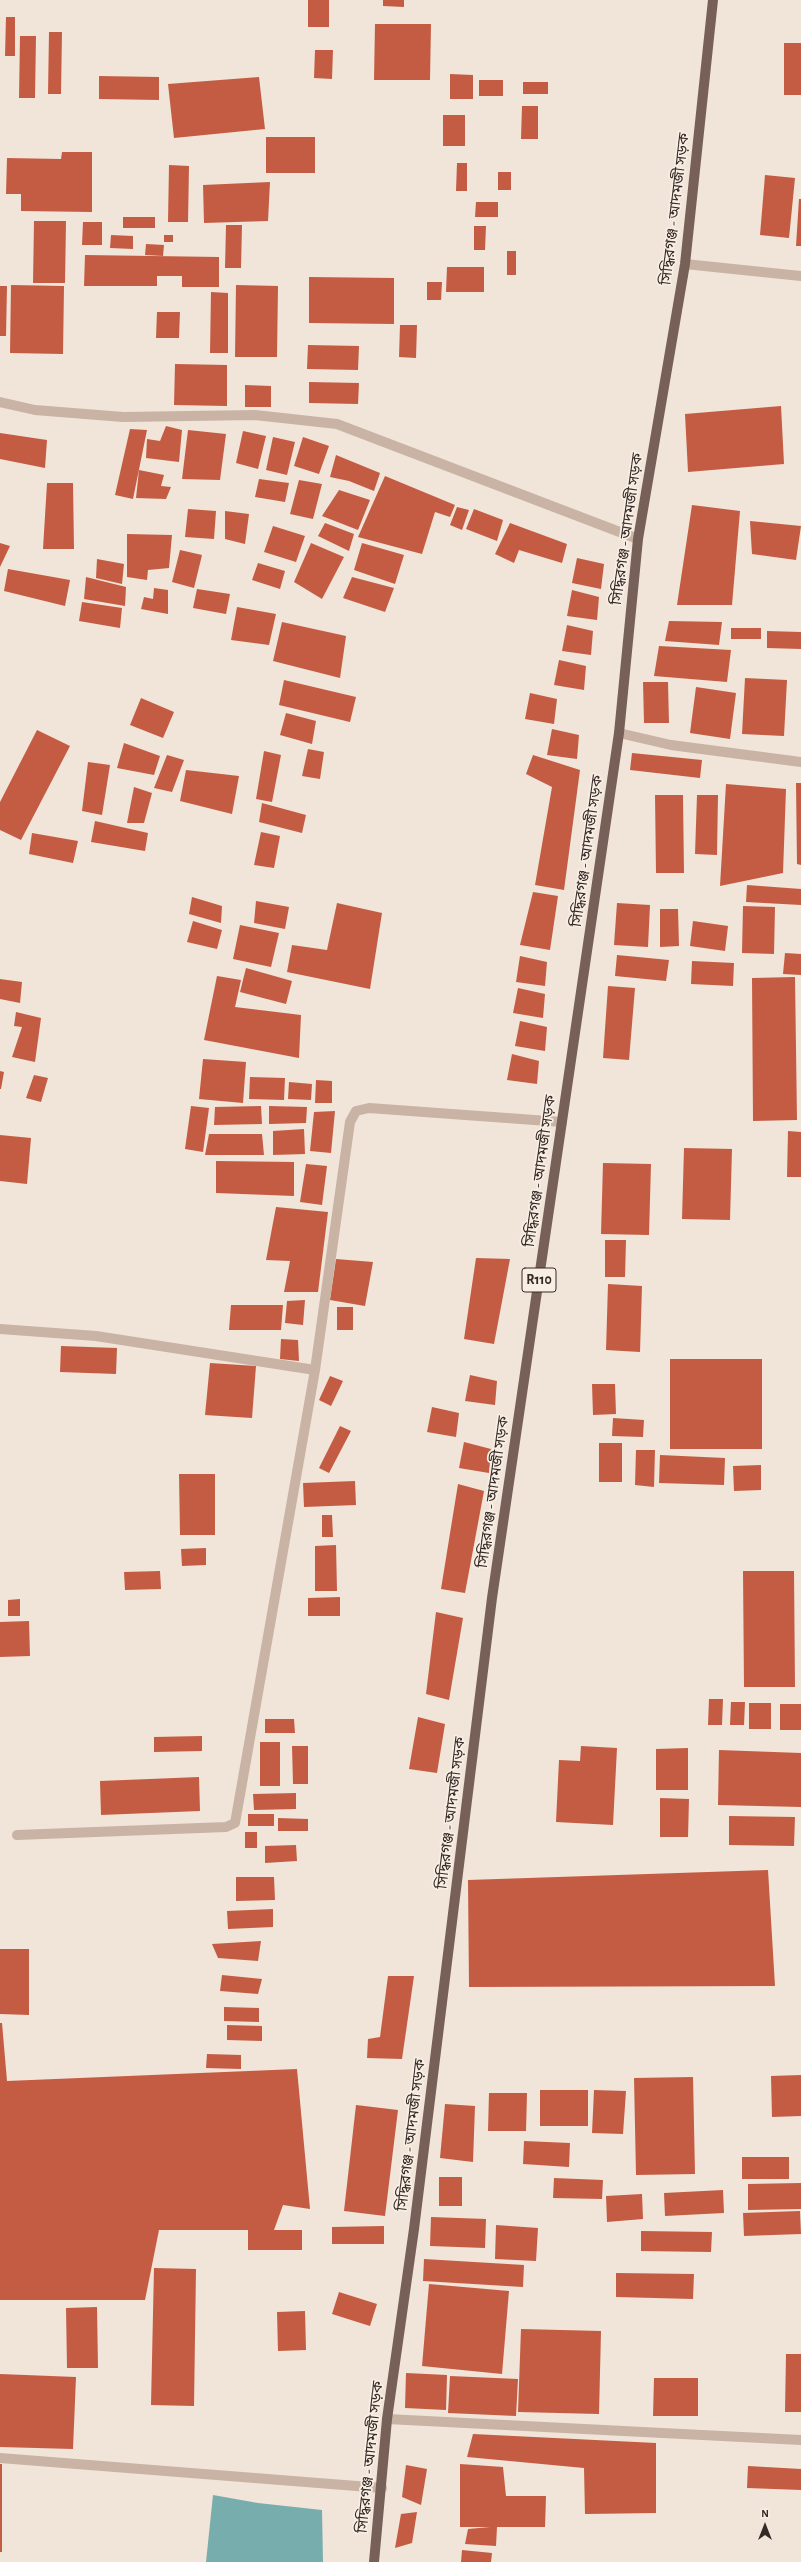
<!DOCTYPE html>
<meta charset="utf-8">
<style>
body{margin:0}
#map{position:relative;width:801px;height:2562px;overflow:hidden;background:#f1e4d8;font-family:"Alegreya Sans",sans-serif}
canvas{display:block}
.north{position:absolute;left:745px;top:2506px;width:40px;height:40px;-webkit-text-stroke:3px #f9eee4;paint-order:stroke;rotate:0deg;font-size:11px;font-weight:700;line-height:16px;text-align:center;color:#342a26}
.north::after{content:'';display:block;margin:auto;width:14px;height:18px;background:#342a26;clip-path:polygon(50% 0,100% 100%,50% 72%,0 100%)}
</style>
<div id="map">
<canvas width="801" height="2562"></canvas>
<div class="north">N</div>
</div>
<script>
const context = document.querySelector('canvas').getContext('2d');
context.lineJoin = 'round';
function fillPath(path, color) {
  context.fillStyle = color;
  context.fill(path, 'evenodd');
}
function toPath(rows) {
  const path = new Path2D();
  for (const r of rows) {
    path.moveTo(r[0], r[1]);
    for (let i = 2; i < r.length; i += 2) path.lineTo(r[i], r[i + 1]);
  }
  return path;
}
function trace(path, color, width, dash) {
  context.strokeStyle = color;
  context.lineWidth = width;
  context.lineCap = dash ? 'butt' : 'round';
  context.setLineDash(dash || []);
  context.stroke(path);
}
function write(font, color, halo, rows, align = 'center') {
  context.font = font + ' "Alegreya Sans","Noto Sans Bengali",sans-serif';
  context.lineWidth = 3.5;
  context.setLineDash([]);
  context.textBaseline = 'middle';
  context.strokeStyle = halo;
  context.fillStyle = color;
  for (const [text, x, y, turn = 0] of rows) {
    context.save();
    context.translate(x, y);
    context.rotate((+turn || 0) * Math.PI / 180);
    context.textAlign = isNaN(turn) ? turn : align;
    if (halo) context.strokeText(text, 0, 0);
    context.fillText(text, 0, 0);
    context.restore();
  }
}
const water = toPath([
 [213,2495,258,2503,322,2510,323,2562,206,2562]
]);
const building = toPath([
 [308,0,329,0,329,27,308,27],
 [383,0,404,0,404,7,383,6],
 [6,17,15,17,15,56,5,56],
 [375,24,431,24,430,80,374,80],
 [49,32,62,32,61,94,48,94],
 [20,36,36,36,35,98,19,98],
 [784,43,801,43,801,95,784,95],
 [315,50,333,50,332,79,314,78],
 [450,74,473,75,473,99,450,99],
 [99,76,159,77,159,100,99,99],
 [259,77,265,129,174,138,168,84],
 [479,80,503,80,503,96,479,96],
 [523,82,548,82,548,94,523,94],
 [522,106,538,106,538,139,521,139],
 [443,115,465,115,465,146,443,146],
 [266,137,315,137,315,173,266,173],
 [62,152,92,152,92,212,21,211,21,194,6,194,7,158,61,159],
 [457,163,467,163,467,191,456,191],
 [169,165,189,166,188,222,168,222],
 [498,172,511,172,511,190,498,190],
 [765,175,795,178,789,238,760,235],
 [270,182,268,221,204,223,203,185],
 [799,199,801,199,801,246,796,246],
 [476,202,498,202,498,217,475,217],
 [123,217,155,217,155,228,123,228],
 [34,221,66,221,65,283,33,283],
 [83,222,102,222,102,245,82,245],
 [226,225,242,225,241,268,225,268],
 [474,226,486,226,485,250,474,250],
 [111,235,133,236,133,249,110,248],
 [164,235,173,235,173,242,164,242],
 [146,244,164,245,163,256,145,255],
 [507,251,516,251,516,275,507,275],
 [85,255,219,257,219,287,182,287,182,276,157,276,157,286,84,286],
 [447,267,484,267,484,292,446,292],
 [309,277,394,278,394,324,309,323],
 [427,282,442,282,441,300,427,300],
 [11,285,64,286,63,354,10,353],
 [236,285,278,286,277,357,235,357],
 [0,286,7,286,6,336,0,336],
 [211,292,228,293,228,353,210,353],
 [157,312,180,312,179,338,156,338],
 [400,325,417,325,416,358,399,357],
 [308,345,359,346,358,370,307,369],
 [175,364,227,365,227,406,174,405],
 [309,382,359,383,358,404,309,403],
 [245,385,271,386,271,407,245,407],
 [781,406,784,464,688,472,685,414],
 [166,426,182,430,179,462,146,458,147,439,160,441],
 [130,429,147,430,133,499,115,495],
 [188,430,226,434,220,480,182,479],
 [243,431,266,436,258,469,236,463],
 [0,433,47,440,45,468,0,459],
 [273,437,295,442,287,475,266,470],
 [303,437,329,446,319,474,294,466],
 [336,455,380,473,374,491,349,481,330,477],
 [139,470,164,475,161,486,171,487,166,499,136,498],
 [385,476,455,505,450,517,435,512,422,554,358,537],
 [259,479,289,483,285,502,255,497],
 [299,480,322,484,313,519,290,514],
 [47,483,73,483,74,549,43,549],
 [339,490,370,500,358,530,322,516],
 [692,505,740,511,732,605,677,605],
 [457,507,469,510,462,530,450,525],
 [188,509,216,511,214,539,185,537],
 [474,509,503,520,497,541,466,529],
 [225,511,249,514,245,544,225,539],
 [750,521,801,526,796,560,752,554],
 [325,523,354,534,349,551,318,536],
 [510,523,567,544,562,563,519,550,514,563,495,554],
 [273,526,305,536,296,562,264,552],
 [127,534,172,535,169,568,148,570,147,580,127,577],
 [0,543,10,546,0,567],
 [311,543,344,557,322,599,294,582],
 [362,543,404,555,395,584,354,570],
 [180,550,202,555,194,588,172,582],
 [577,558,604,564,601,589,572,583],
 [97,559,124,564,122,584,96,578],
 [258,563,285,571,280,589,252,580],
 [8,569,70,580,65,606,4,591],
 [86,577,126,587,125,606,84,599],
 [352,577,394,588,385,612,343,598],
 [154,588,168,590,168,614,141,609,144,597,153,599],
 [197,589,230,594,226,614,193,608],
 [572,590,599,597,597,620,567,616],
 [82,602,122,608,120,628,79,621],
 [237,607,276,614,269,645,231,640],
 [669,621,722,622,719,645,665,641],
 [282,622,346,636,340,678,273,661],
 [567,625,593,631,591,655,562,651],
 [731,628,761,628,761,639,731,639],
 [767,631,801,632,801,649,767,648],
 [659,646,731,650,727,682,654,676],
 [559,660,586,666,584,690,554,685],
 [745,678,787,680,784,736,742,734],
 [284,680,356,697,350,722,279,705],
 [643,682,668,682,669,723,644,723],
 [696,687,736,693,730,739,690,733],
 [530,693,557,699,554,724,525,719],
 [141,698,174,712,163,738,130,725],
 [286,713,316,721,312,744,280,735],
 [552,729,579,735,577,759,547,755],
 [37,730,70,746,21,840,0,830,0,802],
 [124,743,160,756,154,775,117,768],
 [308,749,324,752,320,779,302,776],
 [264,751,281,755,272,802,256,799],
 [632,753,702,760,700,778,630,770],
 [167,755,184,760,172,792,154,788],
 [533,755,580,770,564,890,535,885,552,787,526,774],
 [88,762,110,765,102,815,82,811],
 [186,770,239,776,232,814,180,801],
 [796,783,801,783,801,865,797,864],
 [726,784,786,789,783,873,720,886],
 [134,787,152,793,144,823,127,823],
 [655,795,683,795,684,873,656,873],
 [697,795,718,795,717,855,695,854],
 [262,803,306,815,302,833,259,822],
 [95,821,148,833,145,851,91,842],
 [261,832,280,836,274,868,254,865],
 [32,833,78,841,73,863,29,854],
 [747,885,801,889,801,905,746,902],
 [533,892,558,896,550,950,520,945],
 [192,897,222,906,221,923,189,914],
 [256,901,289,907,285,929,254,923],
 [337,903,382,913,370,989,287,972,292,945,327,950],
 [617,903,650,905,648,947,614,945],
 [743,906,775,907,774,954,742,953],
 [660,909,678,909,679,946,660,947],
 [193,921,222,930,217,949,187,942],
 [693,921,728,926,725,951,690,946],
 [240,925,279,933,271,967,233,959],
 [785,953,801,954,801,975,783,974],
 [617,955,669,960,666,981,615,976],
 [520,956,547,962,545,986,516,982],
 [692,961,734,963,733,986,691,984],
 [246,968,292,981,286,1004,240,992],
 [217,976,241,980,235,1007,301,1015,299,1058,204,1040],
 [795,977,797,1120,753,1121,752,978],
 [0,979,22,982,20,1003,0,999],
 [608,986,635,988,629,1060,603,1058],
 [518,988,545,994,543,1018,513,1013],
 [16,1012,41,1018,35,1062,12,1057,22,1027,14,1026],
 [520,1021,547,1027,545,1051,515,1046],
 [512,1054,539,1061,537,1084,507,1080],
 [203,1059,246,1062,243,1103,199,1099],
 [0,1071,4,1072,1,1089,0,1089],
 [34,1075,48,1078,41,1102,26,1098],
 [250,1077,285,1078,284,1100,249,1099],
 [316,1080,332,1081,332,1103,315,1103],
 [289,1082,312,1084,311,1100,288,1099],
 [191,1106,209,1108,203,1152,185,1149],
 [261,1106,262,1124,214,1125,215,1107],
 [269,1106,307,1107,306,1123,269,1124],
 [335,1111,331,1153,310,1151,314,1112],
 [304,1129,305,1154,273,1155,273,1131],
 [788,1131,801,1132,801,1177,787,1177],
 [209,1134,262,1134,264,1155,205,1155],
 [0,1135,31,1138,27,1184,0,1181],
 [684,1148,732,1149,730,1220,682,1219],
 [216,1161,294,1162,294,1196,216,1193],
 [603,1163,651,1164,649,1235,601,1234],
 [306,1164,327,1166,322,1205,300,1202],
 [276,1207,328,1212,318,1292,284,1292,290,1261,266,1260],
 [605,1240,626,1240,625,1277,605,1277],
 [476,1258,510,1259,494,1344,464,1339],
 [336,1259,373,1262,365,1306,330,1300],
 [608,1284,642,1286,640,1352,606,1350],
 [305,1300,303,1325,285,1323,287,1301],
 [231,1305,283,1305,281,1330,229,1330],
 [337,1307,353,1307,353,1330,337,1330],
 [281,1339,298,1340,299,1361,280,1359],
 [61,1346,117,1348,116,1374,60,1372],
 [670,1359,762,1359,762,1449,670,1449],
 [210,1363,256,1366,252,1418,205,1415],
 [470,1375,497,1381,495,1405,465,1401],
 [330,1376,343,1381,331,1406,319,1400],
 [592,1384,615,1384,616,1414,593,1415],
 [432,1407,459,1413,456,1437,427,1432],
 [613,1418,644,1420,643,1437,612,1436],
 [340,1426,351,1431,329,1473,319,1468],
 [464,1442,491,1449,489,1473,459,1468],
 [599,1443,622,1443,622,1482,599,1482],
 [636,1450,655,1450,654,1487,635,1485],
 [660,1455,725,1458,724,1485,659,1483],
 [761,1465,761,1490,734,1491,733,1466],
 [179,1474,215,1474,215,1535,180,1535],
 [355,1481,356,1505,304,1507,303,1483],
 [458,1484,484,1491,465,1593,441,1589],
 [322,1515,332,1515,333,1537,322,1537],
 [336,1545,337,1591,315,1591,315,1546],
 [206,1548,206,1565,182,1566,181,1549],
 [160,1571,161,1589,125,1590,124,1572],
 [743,1571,794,1571,795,1687,744,1687],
 [340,1597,340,1616,308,1616,308,1598],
 [20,1599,20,1616,8,1616,8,1600],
 [436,1612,463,1618,449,1700,426,1694],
 [29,1621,30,1656,0,1657,0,1622],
 [709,1699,723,1699,722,1725,708,1725],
 [731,1702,745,1702,744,1725,730,1725],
 [749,1703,771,1703,771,1729,749,1729],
 [780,1704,801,1704,801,1730,780,1730],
 [418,1717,445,1724,437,1773,409,1769],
 [265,1719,294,1719,295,1733,265,1733],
 [202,1736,202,1751,154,1752,154,1737],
 [260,1742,280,1742,280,1786,260,1786],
 [292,1746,308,1746,308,1784,293,1784],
 [581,1746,617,1748,613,1825,556,1822,559,1760,580,1761],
 [688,1748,688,1790,656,1790,656,1749],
 [719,1750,801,1753,801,1807,718,1805],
 [199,1777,200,1811,101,1815,100,1781],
 [296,1793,296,1809,254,1810,253,1794],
 [660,1798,689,1799,688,1837,660,1837],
 [248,1814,274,1814,274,1826,248,1826],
 [729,1816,795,1817,794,1846,729,1845],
 [278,1818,308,1819,308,1831,278,1831],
 [245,1832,257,1832,257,1848,245,1848],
 [296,1845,297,1861,265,1863,265,1846],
 [768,1870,775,1986,469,1987,468,1880],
 [236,1877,274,1877,275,1900,236,1901],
 [273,1909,273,1927,228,1929,227,1911],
 [261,1941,258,1961,218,1958,212,1944],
 [0,1949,29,1949,29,2015,0,2014],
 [222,1975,262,1979,258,1994,220,1991],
 [388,1976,414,1976,402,2059,367,2058,368,2039,380,2037],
 [224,2007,259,2008,259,2022,224,2021],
 [0,2023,2,2023,7,2081,297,2069,310,2209,283,2205,274,2230,302,2230,302,2250,248,2250,248,2230,159,2230,145,2300,0,2300],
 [227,2025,262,2026,262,2041,227,2040],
 [207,2054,241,2055,241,2069,206,2068],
 [801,2075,801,2116,772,2117,771,2076],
 [693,2077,695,2174,636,2175,634,2078],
 [540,2090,588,2090,588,2126,540,2126],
 [594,2090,626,2091,623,2134,592,2133],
 [489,2093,527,2093,526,2131,488,2131],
 [445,2104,475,2106,473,2162,440,2158],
 [356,2105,398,2110,385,2216,344,2211],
 [524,2141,570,2143,569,2167,523,2164],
 [742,2157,789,2157,789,2179,742,2179],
 [439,2177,462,2177,462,2206,439,2206],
 [554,2178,603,2180,602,2199,553,2198],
 [801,2183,801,2209,748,2210,748,2184],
 [723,2190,724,2213,665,2216,664,2193],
 [642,2194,643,2219,607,2222,606,2196],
 [800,2211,801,2234,744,2236,743,2213],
 [431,2217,486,2219,485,2248,430,2246],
 [496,2225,538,2228,536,2261,495,2259],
 [384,2226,384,2244,332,2244,332,2227],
 [641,2231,712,2232,711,2252,641,2251],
 [424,2259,524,2265,523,2287,423,2281],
 [154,2268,196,2269,194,2406,151,2405],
 [616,2273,694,2274,693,2299,616,2297],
 [429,2284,509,2291,502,2374,422,2366],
 [339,2292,377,2304,370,2326,332,2314],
 [97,2307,98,2368,67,2368,66,2308],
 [305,2311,306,2350,278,2351,277,2312],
 [521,2329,601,2331,599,2414,518,2412],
 [786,2354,801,2354,801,2412,785,2412],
 [406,2373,447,2375,446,2410,405,2408],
 [0,2374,76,2377,73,2449,0,2447],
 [450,2376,518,2379,516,2416,448,2413],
 [654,2378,698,2378,698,2416,653,2416],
 [473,2434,656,2443,656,2513,585,2514,584,2468,467,2457],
 [0,2464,2,2464,2,2552,0,2552],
 [460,2464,503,2467,506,2496,546,2496,545,2527,497,2527,496,2546,465,2544,468,2529,490,2527,460,2527],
 [406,2465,427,2469,421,2505,402,2497],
 [748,2466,801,2469,801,2490,747,2488],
 [417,2512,412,2543,395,2548,401,2514],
 [462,2550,492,2553,491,2562,461,2562]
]);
const minor = toPath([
 [685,264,801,276],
 [0,402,35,410,123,417,255,415,337,424,638,539],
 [619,733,671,745,801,762],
 [0,1329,96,1336,315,1370],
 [17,1835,226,1827,235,1823,315,1370,350,1122,356,1111,369,1108,562,1122],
 [387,2419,801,2440],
 [0,2458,382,2488]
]);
const major = toPath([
 [374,2562,387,2419,414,2229,492,1598,619,733,638,539,685,264,713,0]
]);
const shields = [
 [539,1280,34]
];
const shieldNames = [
 ["R110",539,1280]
];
const streetNames = [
 ["সিদ্ধিরগঞ্জ - আদমজী সড়ক",675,209,-83],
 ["সিদ্ধিরগঞ্জ - আদমজী সড়ক",627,529,-82],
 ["সিদ্ধিরগঞ্জ - আদমজী সড়ক",587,851,-82],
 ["সিদ্ধিরগঞ্জ - আদমজী সড়ক",540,1171,-82],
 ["সিদ্ধিরগঞ্জ - আদমজী সড়ক",493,1492,-82],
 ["সিদ্ধিরগঞ্জ - আদমজী সড়ক",451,1813,-83],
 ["সিদ্ধিরগঞ্জ - আদমজী সড়ক",411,2135,-83],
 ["সিদ্ধিরগঞ্জ - আদমজী সড়ক",370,2457,-84]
];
fillPath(water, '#78adad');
fillPath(building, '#c45c43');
trace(minor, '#c8b3a5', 10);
trace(major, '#766057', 10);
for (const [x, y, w] of shields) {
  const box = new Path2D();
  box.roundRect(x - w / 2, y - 12, w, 24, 3);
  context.fillStyle = '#f9eee4';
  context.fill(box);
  trace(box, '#342a26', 1);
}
write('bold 14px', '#342a26', null, shieldNames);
write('15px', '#342a26', '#f9eee4', streetNames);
</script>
